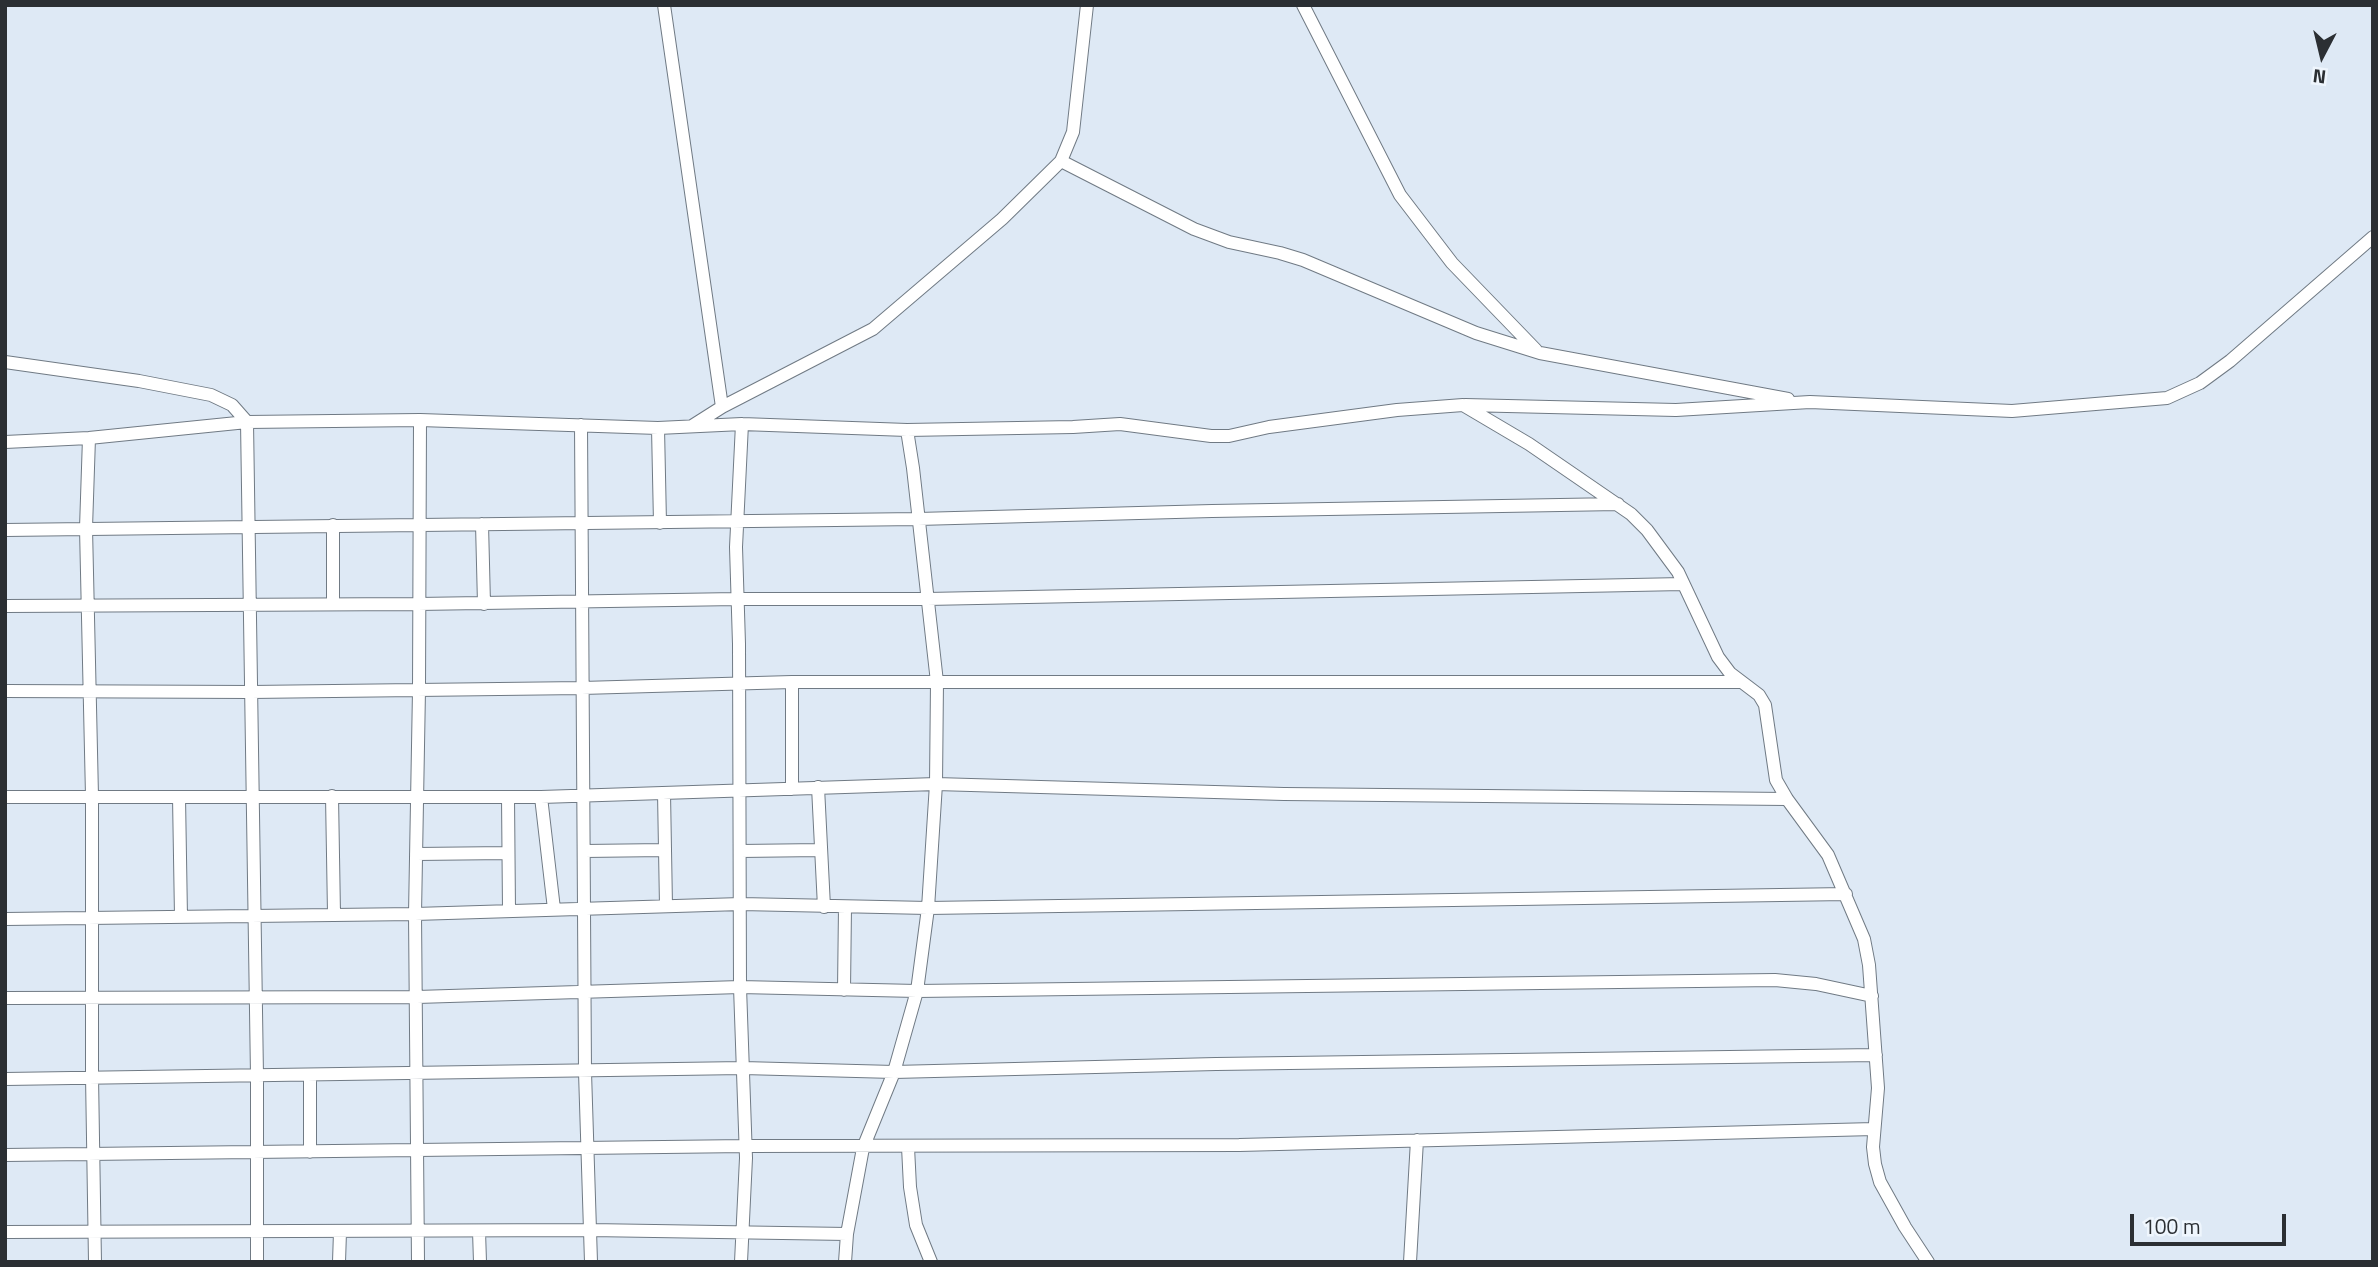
<!DOCTYPE html>
<style>
body{margin:0}
#map{position:relative;width:2378px;height:1267px;overflow:hidden;background:#dee9f5;font-family:"Titillium Web",sans-serif}
canvas{display:block}
.frame{position:absolute;inset:0;border:7px solid #2b2f33;pointer-events:none}
.north{position:absolute;left:2287px;top:21px;width:70px;height:70px;-webkit-text-stroke:5px #eff6fd;paint-order:stroke;rotate:187deg;font-size:19px;font-weight:700;line-height:28px;text-align:center;color:#2b2f33}
.north::after{content:'';display:block;margin:auto;width:24px;height:32px;background:#2b2f33;clip-path:polygon(50% 0,100% 100%,50% 72%,0 100%)}
.scale{position:absolute;left:2130px;top:1214px;width:156px;height:32px;box-sizing:border-box;border:4px solid #2b2f33;border-top:0;padding-left:9px;font-size:21px;line-height:24px;white-space:nowrap;color:#2b2f33;-webkit-text-stroke:5px #eff6fd;paint-order:stroke}
</style>
<div id="map">
<canvas width="2378" height="1267"></canvas>
<div class="frame"></div>
<div class="north">N</div>
<div class="scale">100 m</div>
</div>
<script>
const context = document.querySelector('canvas').getContext('2d');
context.lineJoin = 'round';
function toPath(rows) {
  const path = new Path2D();
  for (const r of rows) {
    path.moveTo(r[0], r[1]);
    for (let i = 2; i < r.length; i += 2) path.lineTo(r[i], r[i + 1]);
  }
  return path;
}
function trace(path, color, width, dash) {
  context.strokeStyle = color;
  context.lineWidth = width;
  context.lineCap = dash ? 'butt' : 'round';
  context.setLineDash(dash || []);
  context.stroke(path);
}
const minor = toPath([
 [664,5,722,407],
 [1303,5,1400,195,1452,263,1536,350],
 [1061,161,1194,229,1229,242,1280,253,1303,260,1476,333,1540,353,1788,399],
 [5,362,139,381,211,395,232,405,247,422,257,1075,257,1262],
 [1465,405,1676,410,1810,402,2012,411,2167,398,2200,383,2230,361,2373,237],
 [581,425,585,1072,591,1262],
 [692,426,722,407,873,329,1002,219,1061,161,1073,132,1087,5],
 [658,428,660,523],
 [89,438,86,528,92,796,92,1076,95,1262],
 [5,442,89,438,247,422,420,420,658,428,742,424,907,430,1073,427,1120,424,1211,436,1229,436,1269,427,1397,410,1463,405,1529,444,1631,514,1647,530,1678,572,1718,657,1730,673,1759,695,1765,705,1776,780,1787,799,1828,855,1864,939,1869,965,1878,1088,1873,1147,1875,1164,1880,1182,1905,1227,1928,1262],
 [482,524,484,604],
 [333,525,333,604],
 [5,530,918,519,1212,511,1618,504],
 [5,606,418,604,737,599,927,599,1683,584],
 [792,682,792,789],
 [5,691,251,692,582,688,792,682,1740,682],
 [818,787,824,907],
 [664,793,666,906],
 [332,796,334,914],
 [5,797,541,797,936,784,1284,794,1787,799],
 [179,797,181,917],
 [508,797,509,910],
 [541,797,554,909],
 [584,851,665,850],
 [740,851,821,850],
 [416,854,508,853],
 [5,919,415,914,741,904,928,908,1846,894],
 [844,990,845,907],
 [5,998,417,997,740,987,917,991,1775,980,1816,984,1872,996],
 [310,1075,310,1152],
 [5,1079,743,1068,894,1072,1216,1064,1876,1055],
 [908,1147,910,1187,916,1225,931,1262],
 [5,1155,746,1146,1239,1145,1874,1129],
 [479,1231,480,1262],
 [5,1232,590,1230,847,1234],
 [339,1262,340,1232],
 [418,1262,415,914,419,690,420,420],
 [741,1262,746,1158,740,987,739,644,736,547,742,424],
 [845,1262,847,1234,863,1148,894,1072,917,991,928,908,936,784,937,682,913,468,907,430],
 [1410,1262,1417,1140]
]);
trace(minor, '#707a84', 14);
trace(minor, '#fff', 12);
</script>
